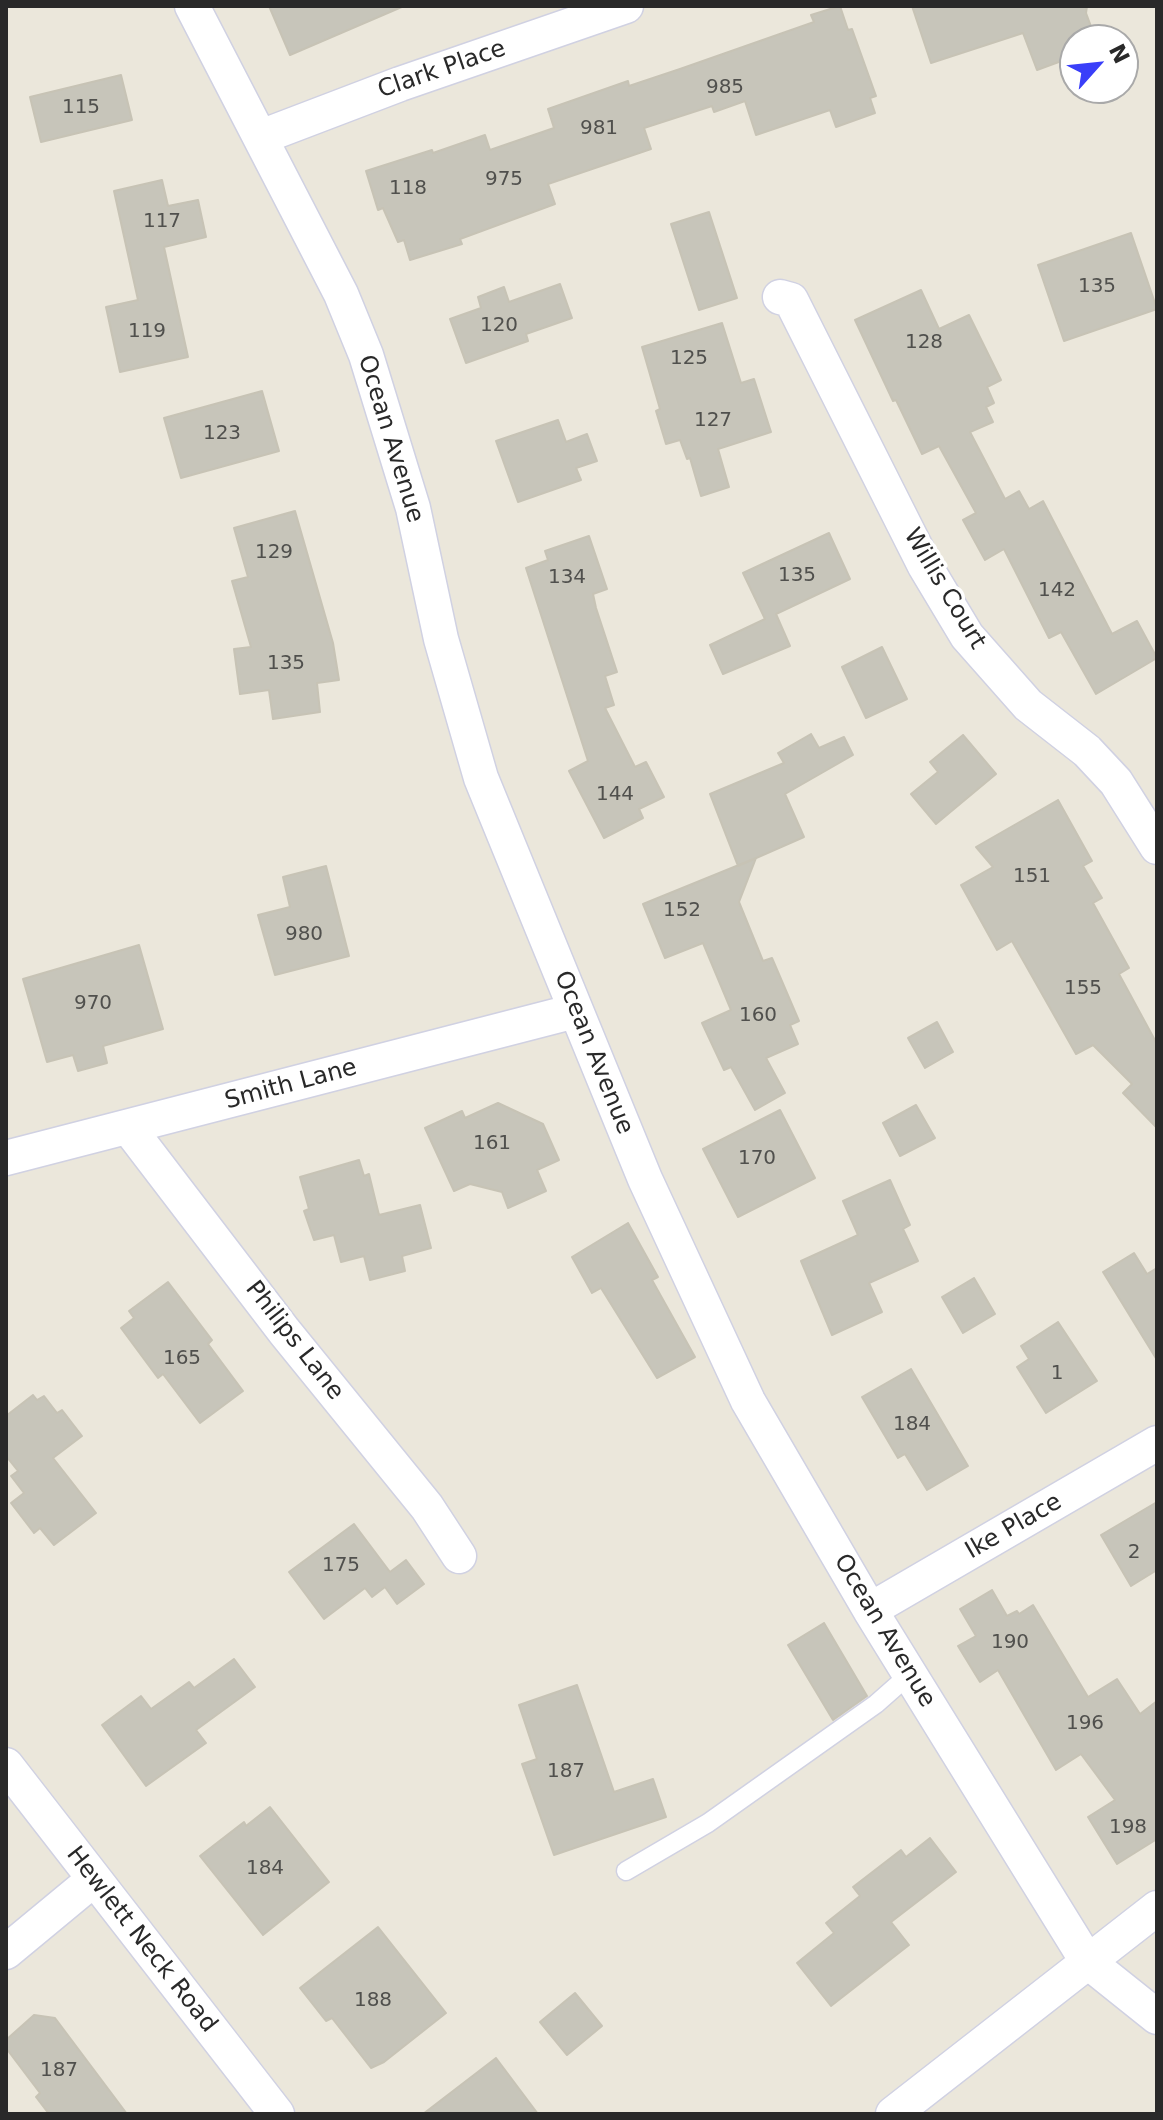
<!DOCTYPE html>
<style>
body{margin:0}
#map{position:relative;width:1163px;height:2120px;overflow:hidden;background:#ebe7db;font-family:"DejaVu Sans",sans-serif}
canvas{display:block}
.frame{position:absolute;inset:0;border:8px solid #292929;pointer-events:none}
.north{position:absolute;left:1059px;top:24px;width:80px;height:80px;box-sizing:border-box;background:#fff;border:2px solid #a9a9a9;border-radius:50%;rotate:63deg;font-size:22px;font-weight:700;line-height:32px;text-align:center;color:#292929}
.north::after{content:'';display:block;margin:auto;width:28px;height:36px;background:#3a3ff9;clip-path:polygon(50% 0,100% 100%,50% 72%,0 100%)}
</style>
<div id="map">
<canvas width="1163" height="2120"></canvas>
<div class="frame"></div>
<div class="north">N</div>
</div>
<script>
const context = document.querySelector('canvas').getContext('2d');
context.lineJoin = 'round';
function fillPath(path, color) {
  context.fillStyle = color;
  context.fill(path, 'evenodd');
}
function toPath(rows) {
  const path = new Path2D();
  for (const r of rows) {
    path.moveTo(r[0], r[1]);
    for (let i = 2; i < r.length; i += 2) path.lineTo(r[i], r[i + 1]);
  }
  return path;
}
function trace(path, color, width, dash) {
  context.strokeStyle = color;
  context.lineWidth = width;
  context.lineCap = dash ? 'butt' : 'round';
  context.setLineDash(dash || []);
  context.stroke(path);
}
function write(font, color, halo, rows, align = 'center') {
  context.font = font + ' "DejaVu Sans",sans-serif';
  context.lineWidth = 7;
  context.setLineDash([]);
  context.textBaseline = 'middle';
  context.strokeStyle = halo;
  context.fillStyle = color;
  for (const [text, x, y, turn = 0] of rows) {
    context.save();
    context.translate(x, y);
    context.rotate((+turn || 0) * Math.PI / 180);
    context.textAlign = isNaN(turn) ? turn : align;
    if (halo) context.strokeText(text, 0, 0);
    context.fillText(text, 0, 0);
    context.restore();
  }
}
const building = toPath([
 [269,6,404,6,290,55,269,6],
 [840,6,848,30,852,29,876,96,870,98,875,113,836,127,830,110,756,135,745,101,714,112,712,106,644,128,651,149,548,184,555,204,460,239,462,244,410,260,404,240,398,242,383,208,378,210,366,171,432,150,433,153,485,135,490,150,554,128,548,109,628,81,629,86,680,69,814,22,811,15,840,6],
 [912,6,1087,6,1086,13,1096,40,1075,40,1075,56,1037,70,1023,33,931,63,912,6],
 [121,75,132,120,41,142,30,97,121,75],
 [162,180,168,206,198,200,206,237,164,247,188,357,120,372,106,307,138,300,114,191,162,180],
 [709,212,737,298,699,310,671,224,709,212],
 [1131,233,1157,309,1064,341,1038,265,1131,233],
 [560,284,572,318,526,334,528,341,466,363,450,319,481,308,478,297,504,287,509,302,560,284],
 [921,290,939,329,969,315,1001,380,987,387,994,403,986,407,993,422,970,432,1005,499,1019,491,1029,509,1043,501,1112,634,1137,621,1157,658,1096,694,1061,632,1049,638,1004,549,985,560,963,520,976,513,939,446,922,454,896,400,893,401,855,320,921,290],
 [722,323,741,383,754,379,771,432,718,449,729,487,701,496,690,458,687,459,680,440,666,444,656,411,660,409,642,347,722,323],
 [262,391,279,451,181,478,164,418,262,391],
 [558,420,566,442,587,434,597,461,576,468,581,480,518,502,496,441,558,420],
 [295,511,333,643,339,680,317,683,320,712,273,719,269,690,240,694,234,649,251,647,232,581,248,577,234,528,295,511],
 [829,533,850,579,776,614,790,646,723,674,710,645,765,619,743,573,829,533],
 [589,536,607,589,593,594,596,608,617,672,605,676,614,705,605,708,635,767,646,762,664,797,639,809,643,818,604,838,569,771,588,761,526,568,548,560,545,551,589,536],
 [882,647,907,699,866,718,842,667,882,647],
 [811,734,819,748,844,737,853,755,785,794,804,837,738,866,710,794,784,763,778,753,811,734],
 [963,735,996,774,936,824,911,794,938,772,930,762,963,735],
 [1058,800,1092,861,1083,866,1102,898,1093,903,1129,968,1119,974,1157,1044,1157,1128,1123,1093,1132,1084,1093,1045,1076,1054,1012,941,997,950,961,885,993,867,976,847,1058,800],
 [756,858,739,902,763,961,772,958,799,1021,790,1025,798,1044,766,1058,785,1093,755,1110,731,1067,724,1070,702,1023,731,1010,703,943,665,958,643,904,756,858],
 [326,866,349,956,275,975,258,915,290,907,283,877,326,866],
 [139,945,163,1029,103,1046,107,1063,78,1071,73,1055,47,1062,23,979,139,945],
 [937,1022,953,1052,925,1068,908,1038,937,1022],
 [498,1103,543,1124,559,1160,537,1170,546,1191,508,1208,502,1192,470,1184,454,1191,425,1128,462,1111,465,1118,498,1103],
 [916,1105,935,1138,900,1156,883,1123,916,1105],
 [780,1110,815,1178,738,1217,703,1149,780,1110],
 [359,1160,364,1176,369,1174,379,1215,420,1205,431,1248,402,1256,405,1271,370,1280,364,1256,341,1262,334,1235,314,1240,304,1211,309,1209,300,1177,359,1160],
 [890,1180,910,1225,903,1229,918,1261,869,1283,882,1312,832,1335,801,1261,858,1235,843,1201,890,1180],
 [628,1223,658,1277,652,1280,695,1357,657,1378,601,1288,592,1293,572,1257,628,1223],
 [1134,1253,1147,1274,1157,1268,1157,1360,1103,1272,1134,1253],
 [974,1278,995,1314,963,1333,942,1297,974,1278],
 [168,1282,212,1340,208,1344,243,1391,200,1423,163,1374,158,1378,121,1328,134,1318,129,1311,168,1282],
 [1058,1322,1097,1381,1046,1413,1017,1367,1029,1359,1021,1346,1058,1322],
 [911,1369,968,1466,927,1490,905,1454,898,1458,862,1397,911,1369],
 [33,1395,37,1400,44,1396,57,1413,62,1410,82,1436,53,1458,96,1513,54,1545,40,1528,34,1533,11,1503,24,1493,11,1476,18,1471,6,1456,6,1416,33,1395],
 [1157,1502,1157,1570,1131,1586,1101,1535,1157,1502],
 [354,1524,390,1572,406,1560,424,1584,397,1604,385,1587,372,1597,365,1588,324,1619,289,1572,354,1524],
 [992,1590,1007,1616,1017,1611,1019,1614,1033,1605,1088,1697,1117,1679,1140,1714,1157,1701,1157,1839,1117,1864,1088,1817,1115,1800,1081,1754,1056,1770,998,1670,980,1682,958,1646,976,1636,960,1609,992,1590],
 [824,1623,867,1696,833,1720,788,1645,824,1623],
 [234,1659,255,1687,196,1730,206,1743,146,1786,102,1725,141,1696,151,1709,189,1682,194,1688,234,1659],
 [577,1685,614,1792,653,1779,666,1817,554,1855,522,1764,537,1759,519,1705,577,1685],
 [270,1807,329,1882,263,1935,200,1856,244,1822,246,1826,270,1807],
 [930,1838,956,1872,891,1922,909,1945,831,2006,797,1963,834,1933,826,1923,860,1896,853,1887,901,1850,906,1857,930,1838],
 [378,1927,446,2013,384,2062,371,2068,332,2018,326,2021,300,1988,378,1927],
 [575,1993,602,2026,567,2055,540,2022,575,1993],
 [34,2015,55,2018,127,2114,49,2114,36,2097,40,2093,6,2048,6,2040,34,2015],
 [496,2058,538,2114,423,2114,496,2058]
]);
const service = toPath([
 [626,1871,708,1823,876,1704,910,1674]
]);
const minor = toPath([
 [192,6,341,294,366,355,413,508,441,639,481,778,645,1179,748,1401,870,1610,1087,1961,1157,2017],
 [261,137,400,84,626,6],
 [780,297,791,300,925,566,967,636,1028,705,1087,751,1116,782,1157,847],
 [128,1127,284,1331,427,1507,459,1556],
 [6,1158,575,1011],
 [870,1610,1157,1443],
 [6,1765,277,2114],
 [6,1952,93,1880],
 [893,2114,1157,1908]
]);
const numberNames = [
 ["985",725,88],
 ["115",81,108],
 ["981",599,129],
 ["975",504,180],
 ["118",408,189],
 ["117",162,222],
 ["135",1097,287],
 ["120",499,326],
 ["119",147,332],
 ["128",924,343],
 ["125",689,359],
 ["127",713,421],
 ["123",222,434],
 ["129",274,553],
 ["135",797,576],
 ["134",567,578],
 ["142",1057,591],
 ["135",286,664],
 ["144",615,795],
 ["151",1032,877],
 ["152",682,911],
 ["980",304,935],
 ["155",1083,989],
 ["970",93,1004],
 ["160",758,1016],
 ["161",492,1144],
 ["170",757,1159],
 ["165",182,1359],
 ["1",1057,1374],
 ["184",912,1425],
 ["2",1134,1553],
 ["175",341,1566],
 ["190",1010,1643],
 ["196",1085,1724],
 ["187",566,1772],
 ["198",1128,1828],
 ["184",265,1869],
 ["188",373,2001],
 ["187",59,2071]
];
const streetNames = [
 ["Clark Place",442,70,-19],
 ["Ocean Avenue",390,439,73],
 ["Willis Court",944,589,59],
 ["Ocean Avenue",593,1053,68],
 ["Smith Lane",291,1085,-15],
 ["Philips Lane",294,1341,52],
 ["Ike Place",1014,1527,-30],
 ["Ocean Avenue",884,1631,59],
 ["Hewlett Neck Road",141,1940,52]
];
fillPath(building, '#c7c5ba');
trace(building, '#c7c3b5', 2);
trace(service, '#d0d1e2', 21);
trace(minor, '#d0d1e2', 37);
trace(service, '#fff', 18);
trace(minor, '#fff', 34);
write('20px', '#50504d', null, numberNames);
write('24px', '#292929', '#fff', streetNames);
</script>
